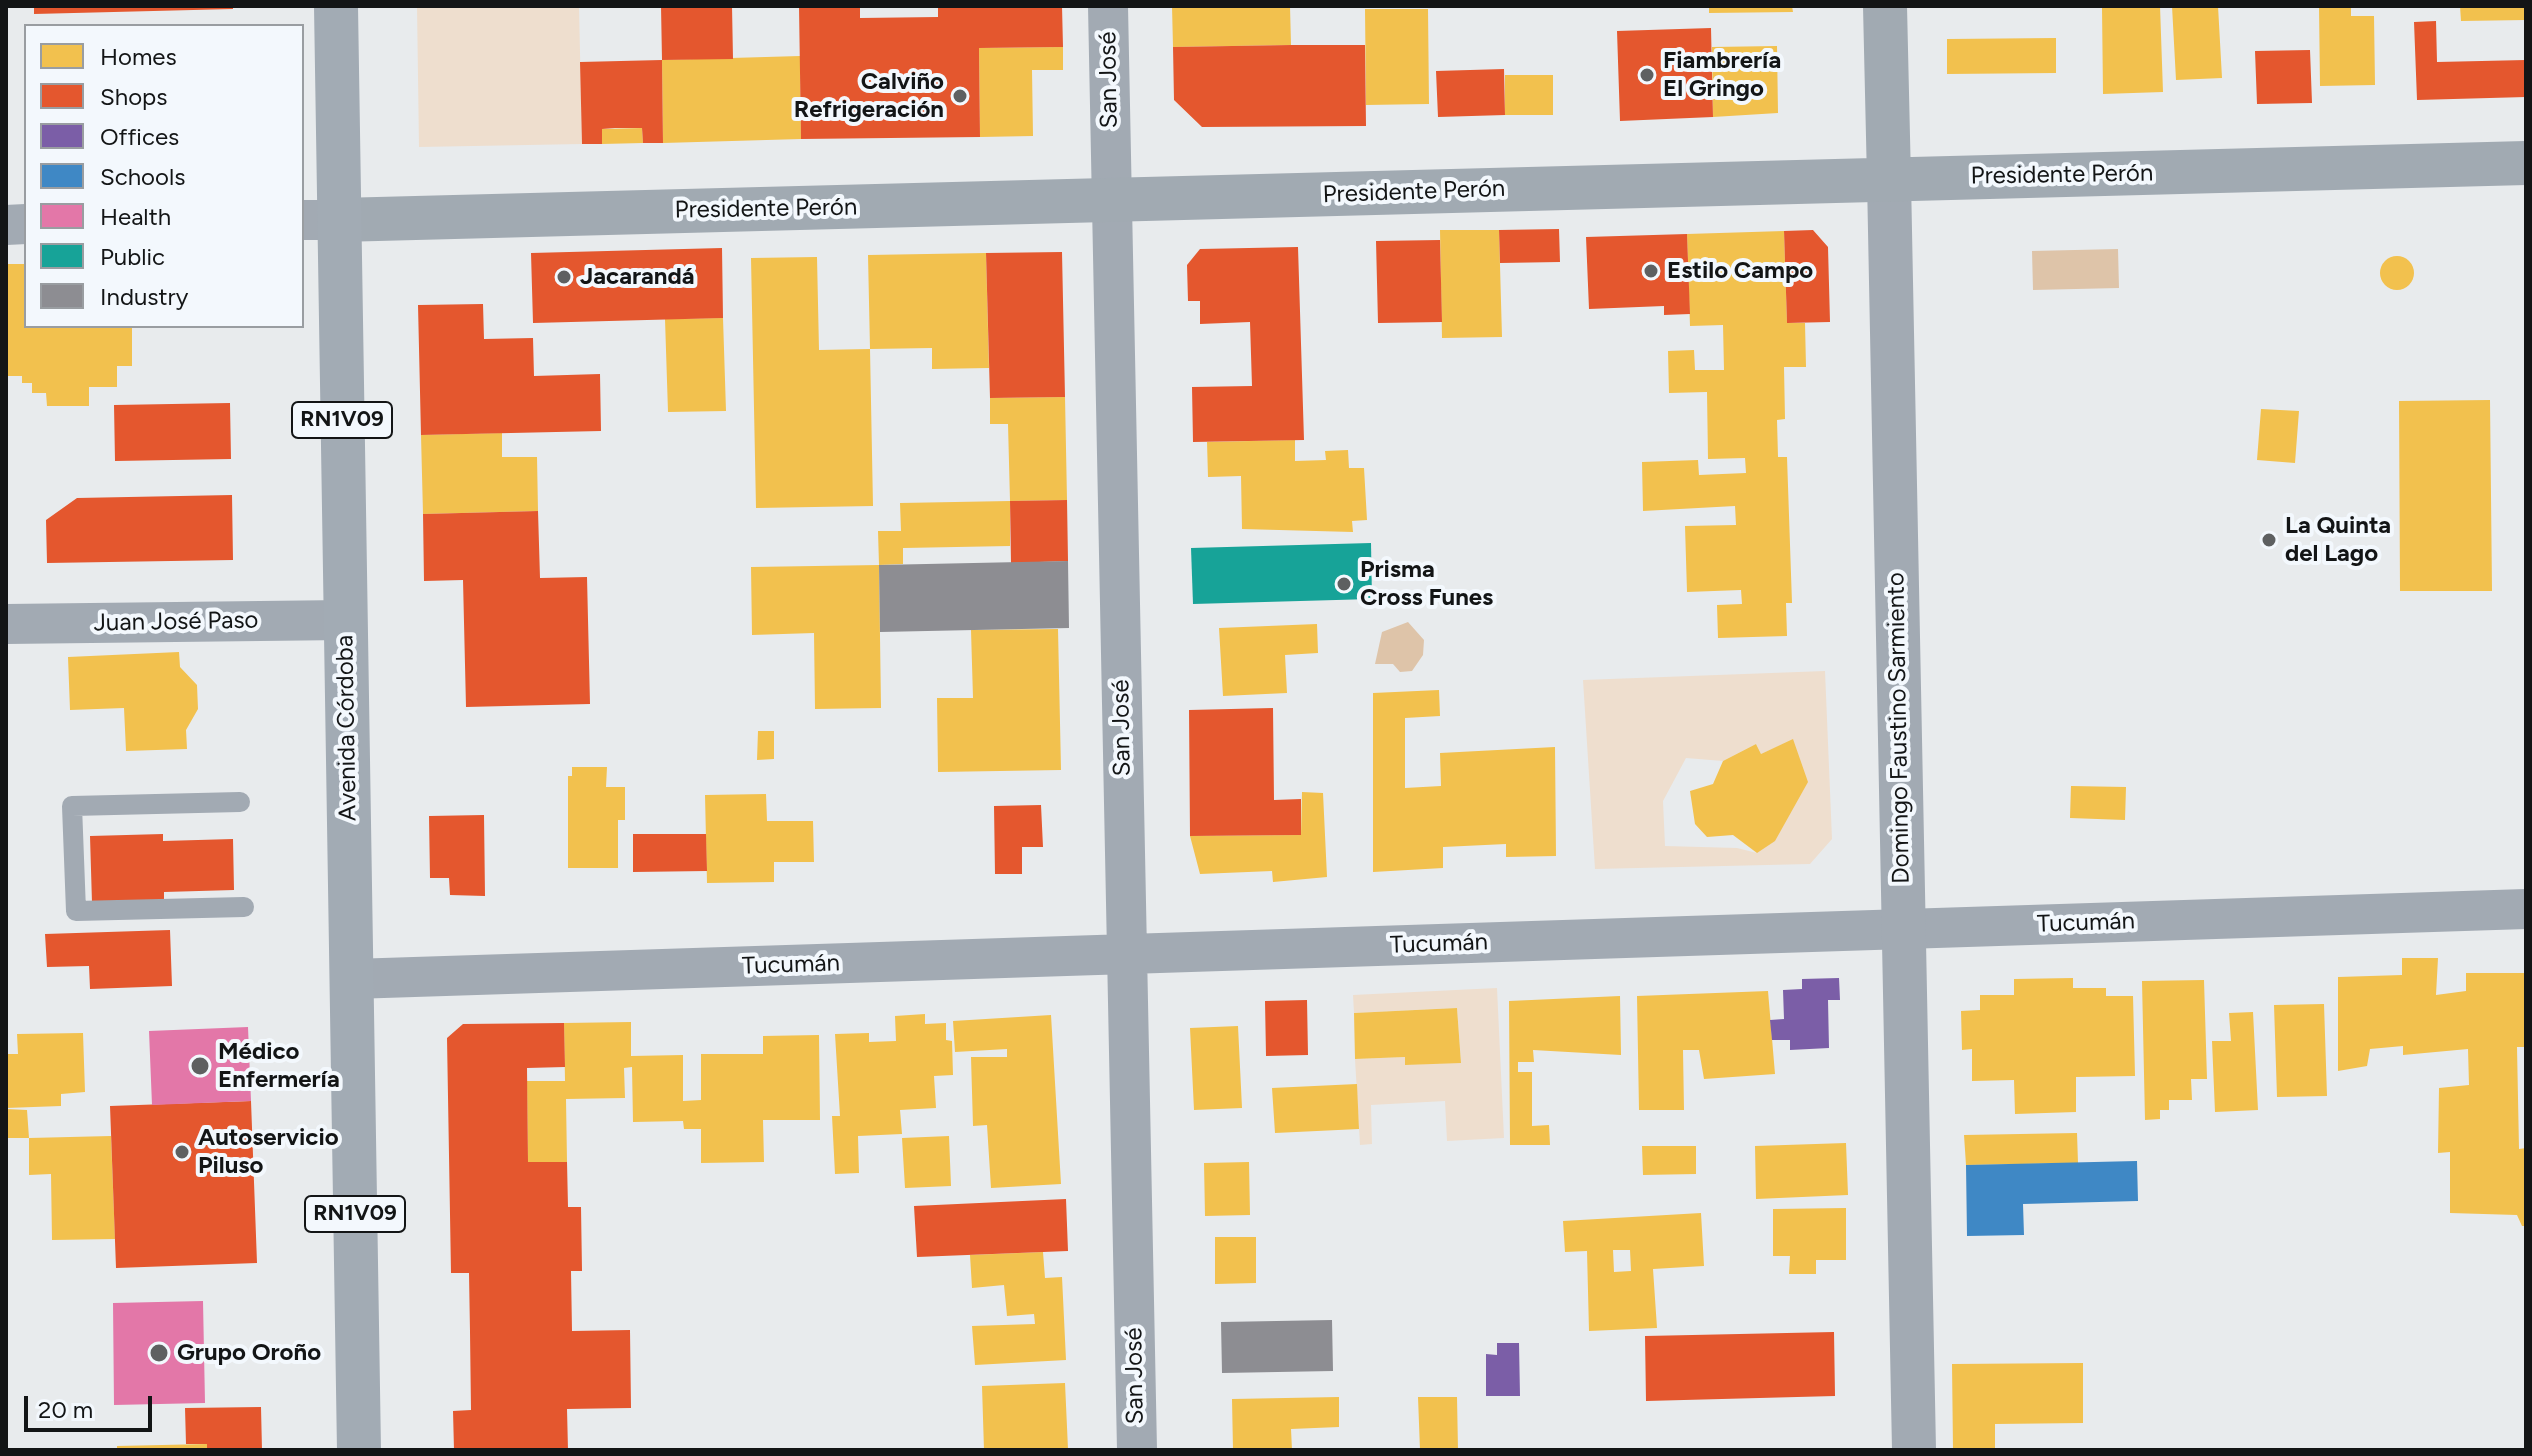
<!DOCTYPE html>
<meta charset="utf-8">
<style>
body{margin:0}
#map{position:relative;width:2532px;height:1456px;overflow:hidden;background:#e8ebed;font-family:Figtree,sans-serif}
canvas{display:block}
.frame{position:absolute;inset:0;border:8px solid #131516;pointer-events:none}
.legend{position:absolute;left:24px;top:24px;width:280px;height:304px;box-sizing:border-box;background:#f3f8fd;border:2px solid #999da1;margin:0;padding:10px 14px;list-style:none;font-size:24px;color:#131516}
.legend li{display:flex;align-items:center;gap:16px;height:40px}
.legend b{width:40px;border:2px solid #999da1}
.scale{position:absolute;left:24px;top:1396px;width:128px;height:36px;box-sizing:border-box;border:4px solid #131516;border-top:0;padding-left:10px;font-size:24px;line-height:28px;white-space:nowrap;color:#131516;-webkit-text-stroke:6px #f3f8fd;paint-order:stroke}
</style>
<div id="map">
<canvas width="2532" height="1456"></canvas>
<div class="frame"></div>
<ul class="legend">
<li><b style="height:22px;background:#f2c14e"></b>Homes</li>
<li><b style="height:22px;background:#e4572e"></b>Shops</li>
<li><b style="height:22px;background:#7b5ea7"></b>Offices</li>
<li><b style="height:22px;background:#3f88c5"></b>Schools</li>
<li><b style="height:22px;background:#e377a8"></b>Health</li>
<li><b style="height:22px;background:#17a398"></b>Public</li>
<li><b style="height:22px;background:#8d8d92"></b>Industry</li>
</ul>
<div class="scale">20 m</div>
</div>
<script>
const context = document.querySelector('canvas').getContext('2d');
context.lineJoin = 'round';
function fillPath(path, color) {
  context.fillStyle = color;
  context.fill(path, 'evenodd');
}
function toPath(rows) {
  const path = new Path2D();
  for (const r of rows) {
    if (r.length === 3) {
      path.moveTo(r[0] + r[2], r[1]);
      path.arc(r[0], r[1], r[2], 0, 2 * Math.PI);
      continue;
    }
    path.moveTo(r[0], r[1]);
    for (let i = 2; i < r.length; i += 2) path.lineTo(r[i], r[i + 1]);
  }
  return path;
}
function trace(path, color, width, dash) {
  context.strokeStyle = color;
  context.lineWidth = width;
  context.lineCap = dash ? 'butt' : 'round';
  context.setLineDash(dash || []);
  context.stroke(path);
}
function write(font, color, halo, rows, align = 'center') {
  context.font = font + ' Figtree,sans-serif';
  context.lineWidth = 8;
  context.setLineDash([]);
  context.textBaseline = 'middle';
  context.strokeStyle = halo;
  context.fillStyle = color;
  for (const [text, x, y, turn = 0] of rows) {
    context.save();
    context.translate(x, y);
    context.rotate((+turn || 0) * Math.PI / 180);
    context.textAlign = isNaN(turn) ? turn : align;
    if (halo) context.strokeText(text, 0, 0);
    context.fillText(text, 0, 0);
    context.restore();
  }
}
const green = toPath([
 [417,6,579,6,582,144,419,147],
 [1825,671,1832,839,1810,864,1595,869,1583,680],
 [1793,740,1757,853,1737,848,1665,846,1663,801,1686,758,1723,761,1756,744,1761,754],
 [1497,988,1504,1138,1447,1141,1445,1101,1371,1105,1372,1144,1360,1145,1355,1059,1405,1057,1405,1065,1461,1062,1457,1008,1354,1013,1353,995]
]);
const water = toPath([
 [2118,249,2119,288,2033,290,2032,251],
 [1408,622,1424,640,1423,655,1412,671,1400,672,1393,664,1375,664,1382,632]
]);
const homes = toPath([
 [1172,6,1290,6,1291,45,1173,47],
 [1709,6,1792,6,1793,12,1709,13],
 [2150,6,2160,6,2163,92,2103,94,2102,8],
 [2172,6,2218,6,2222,78,2176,80],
 [2319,6,2351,6,2351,16,2374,16,2375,85,2320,86],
 [2460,6,2526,6,2526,20,2461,21],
 [1365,9,1428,9,1429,104,1366,105],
 [2056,38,2056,73,1947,74,1947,39],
 [1777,46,1778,113,1713,117,1712,47],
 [1063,47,1063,70,1032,70,1033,136,980,137,979,48],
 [800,56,801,139,663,143,662,60],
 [1505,75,1553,75,1553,115,1505,115],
 [642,128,643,143,602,144,602,129],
 [1440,230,1499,230,1502,337,1442,338],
 [1784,231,1787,323,1805,323,1806,367,1784,367,1785,419,1777,420,1778,457,1787,457,1792,603,1786,603,1787,636,1718,638,1717,605,1742,604,1741,590,1687,592,1685,526,1736,525,1735,506,1643,511,1642,462,1698,460,1699,475,1746,473,1745,458,1708,459,1707,392,1669,393,1668,351,1694,350,1695,370,1724,370,1723,325,1690,326,1687,234],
 [986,253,989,368,932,369,932,348,870,349,868,255],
 [2397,273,17],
 [817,257,819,350,870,349,873,506,756,508,751,258],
 [6,264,26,264,26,326,132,326,132,366,117,366,117,387,89,387,89,406,47,406,46,393,32,393,32,383,22,383,22,376,6,376],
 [723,318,726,411,668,412,665,319],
 [1065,397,1067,500,1010,501,1010,546,903,548,903,564,879,565,878,531,901,531,900,503,1010,501,1008,424,990,424,990,398],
 [2490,400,2492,591,2400,591,2399,401],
 [2261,409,2299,411,2295,463,2257,460],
 [502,433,502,457,537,457,538,511,423,514,421,435],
 [1295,440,1295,461,1326,460,1325,451,1348,450,1349,468,1364,468,1367,520,1352,521,1353,532,1242,529,1241,476,1208,477,1207,442],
 [879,565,881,708,815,709,814,633,752,635,751,567],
 [1317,624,1318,653,1285,655,1287,693,1223,696,1219,628],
 [1058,629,1061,770,938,772,937,698,973,698,971,630],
 [179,652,180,667,197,685,198,709,186,730,187,749,126,751,124,708,70,710,68,657],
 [1439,690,1440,716,1405,718,1405,788,1441,786,1440,753,1555,747,1556,856,1506,857,1506,844,1443,847,1443,868,1373,872,1373,693],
 [758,731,774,731,774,759,757,760],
 [1793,739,1808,782,1775,841,1757,853,1733,835,1707,837,1695,824,1690,791,1713,784,1723,761,1756,744,1761,754],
 [572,767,607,767,606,787,625,787,625,820,618,820,618,868,568,868,568,776,572,776],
 [2071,786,2126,787,2125,820,2070,818],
 [1302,792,1323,793,1327,877,1273,882,1272,871,1200,874,1190,836,1301,835],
 [766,794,767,821,813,821,814,862,774,862,774,882,707,883,705,795],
 [2402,958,2438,958,2436,995,2466,991,2466,973,2526,973,2526,1047,2517,1047,2519,1149,2526,1148,2526,1226,2522,1226,2517,1215,2450,1213,2450,1152,2438,1153,2439,1088,2469,1085,2468,1049,2403,1055,2403,1046,2370,1049,2367,1066,2338,1071,2338,977,2402,975],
 [2073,978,2073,988,2106,988,2106,996,2133,996,2135,1076,2076,1077,2076,1112,2015,1114,2014,1080,1972,1081,1972,1049,1962,1050,1961,1011,1980,1010,1980,995,2014,995,2014,979],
 [2204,980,2207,1079,2191,1079,2192,1100,2169,1100,2169,1110,2160,1110,2160,1119,2145,1120,2142,981],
 [1768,991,1775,1074,1704,1079,1699,1050,1683,1050,1684,1110,1639,1110,1637,996],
 [1620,996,1621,1055,1533,1050,1534,1062,1518,1062,1518,1072,1532,1072,1532,1126,1549,1125,1550,1145,1510,1145,1509,1001],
 [2324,1004,2327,1096,2277,1097,2274,1005],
 [1457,1008,1461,1063,1405,1065,1405,1057,1355,1059,1354,1013],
 [2253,1012,2258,1110,2215,1112,2212,1041,2231,1041,2229,1013],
 [925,1014,925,1024,946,1023,946,1040,952,1041,953,1075,934,1076,936,1108,900,1110,902,1134,858,1136,859,1173,835,1174,832,1116,840,1116,835,1034,869,1033,869,1042,896,1041,895,1016],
 [1051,1015,1061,1184,991,1188,987,1125,973,1126,971,1057,1007,1057,1007,1049,955,1052,953,1021],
 [631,1022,631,1056,683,1055,683,1101,701,1100,701,1054,763,1054,763,1036,819,1035,820,1120,763,1120,764,1162,701,1163,701,1129,684,1129,683,1121,633,1122,632,1067,624,1068,625,1098,566,1099,567,1162,528,1162,527,1081,565,1081,564,1023],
 [1238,1026,1242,1108,1194,1110,1190,1028],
 [83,1033,85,1092,61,1094,61,1106,6,1108,6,1054,18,1054,17,1034],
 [1357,1084,1359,1129,1275,1133,1272,1088],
 [6,1109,27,1110,29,1138,6,1138],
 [2077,1133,2078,1163,1966,1165,1964,1135],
 [111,1136,115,1239,52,1240,51,1174,29,1175,29,1138],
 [949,1136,951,1186,905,1188,902,1138],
 [1846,1143,1848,1195,1756,1199,1755,1146],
 [1642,1146,1696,1146,1696,1174,1643,1175],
 [1249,1162,1250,1215,1205,1216,1204,1163],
 [1846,1208,1846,1260,1816,1260,1816,1274,1789,1274,1790,1256,1773,1256,1773,1209],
 [1701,1213,1704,1266,1653,1269,1657,1328,1589,1331,1587,1251,1565,1252,1563,1221],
 [1613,1250,1630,1250,1631,1271,1614,1272],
 [1215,1237,1256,1237,1256,1283,1215,1284],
 [1043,1252,1045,1278,1062,1277,1066,1360,975,1365,972,1326,1035,1324,1034,1314,1007,1316,1004,1285,972,1288,970,1255],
 [2083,1363,2083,1423,1995,1424,1995,1450,1953,1450,1952,1364],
 [1065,1383,1068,1449,984,1450,982,1386],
 [1339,1397,1339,1427,1291,1429,1292,1450,1233,1450,1232,1399],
 [1418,1397,1457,1397,1458,1450,1420,1450],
 [207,1444,207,1450,117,1450,117,1446]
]);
const shops = toPath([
 [34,6,233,6,233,9,34,14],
 [661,6,732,6,733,59,662,60],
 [799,6,860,6,860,18,938,17,938,6,1062,6,1063,47,979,48,980,137,801,139],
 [2436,21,2437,62,2526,60,2526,97,2417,100,2414,22],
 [1711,28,1713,117,1620,121,1617,31],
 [1291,45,1365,45,1366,126,1202,127,1174,100,1173,47],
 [2310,50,2312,103,2257,104,2255,51],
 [662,60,663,143,643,143,642,128,615,128,602,129,602,144,582,144,580,62],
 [1504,69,1505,115,1438,117,1436,71],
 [1559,229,1560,262,1500,263,1499,230],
 [1813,230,1828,247,1830,322,1787,323,1784,231],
 [1687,234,1690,314,1664,315,1664,306,1589,309,1586,237],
 [1440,240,1442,322,1378,323,1376,241],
 [1298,247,1304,440,1193,442,1192,387,1252,386,1250,322,1200,324,1200,301,1188,301,1187,265,1200,249],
 [722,248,723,318,533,323,531,253],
 [1062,252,1065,397,990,398,986,253],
 [483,304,484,339,533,338,534,376,600,374,601,431,421,435,418,305],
 [230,403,231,459,115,461,114,405],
 [232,495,233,560,47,563,46,520,77,498],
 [1067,500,1068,561,1011,563,1010,501],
 [538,511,540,578,587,577,590,704,466,707,463,580,424,581,423,514],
 [1273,708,1274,800,1301,799,1301,835,1190,836,1189,710],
 [1041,805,1043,847,1022,847,1022,874,995,874,994,806],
 [484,815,485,896,450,895,449,878,430,878,429,816],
 [163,834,163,841,233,839,234,890,164,892,164,901,92,903,90,836],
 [633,834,706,834,707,871,633,872],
 [170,930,172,986,90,989,89,966,47,967,45,934],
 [1307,1000,1308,1055,1266,1056,1265,1001],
 [564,1023,565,1067,527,1068,528,1162,567,1162,568,1207,581,1207,582,1271,571,1271,572,1331,630,1330,631,1408,567,1409,568,1450,454,1450,453,1411,471,1410,470,1332,469,1273,451,1273,447,1038,463,1024],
 [251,1101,257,1263,116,1268,110,1106],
 [1066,1199,1068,1251,917,1257,914,1206],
 [1834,1332,1835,1396,1646,1401,1645,1336],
 [261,1407,262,1450,207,1450,207,1444,186,1444,185,1408]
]);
const offices = toPath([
 [1839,978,1840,1000,1828,1000,1829,1048,1790,1050,1790,1040,1772,1040,1770,1020,1784,1019,1783,990,1802,989,1802,979],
 [1497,1343,1519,1343,1520,1396,1486,1396,1486,1354,1497,1355]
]);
const schools = toPath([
 [2137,1161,2138,1201,2023,1204,2024,1235,1967,1236,1966,1165]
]);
const health = toPath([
 [248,1027,251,1101,152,1105,149,1031],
 [203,1301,205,1403,114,1405,113,1303]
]);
const public = toPath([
 [1371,543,1372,599,1193,604,1191,548]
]);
const industry = toPath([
 [1068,561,1069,628,880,632,879,565],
 [1332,1320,1333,1371,1222,1373,1221,1322]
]);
const service = toPath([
 [240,802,72,806,76,911,244,907]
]);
const minor = toPath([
 [1108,6,1137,1450],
 [302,220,339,220],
 [6,225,26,224],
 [6,624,345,620],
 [352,979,2526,909]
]);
const tertiary = toPath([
 [1889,180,1914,1450]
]);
const secondary = toPath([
 [1885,6,1889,180],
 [339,220,2526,163]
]);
const primary = toPath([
 [336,6,359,1450]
]);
const markers = [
 [1647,75,8,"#5e6061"],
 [960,96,8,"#5e6061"],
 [1651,271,8,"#5e6061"],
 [564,277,8,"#5e6061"],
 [2269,540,8,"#5e6061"],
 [1344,584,8,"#5e6061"],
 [200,1066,10,"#5e6061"],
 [182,1152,8,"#5e6061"],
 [159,1353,10,"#5e6061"]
];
const shields = [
 [342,420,100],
 [355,1214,100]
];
const shieldNames = [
 ["RN1V09",342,420],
 ["RN1V09",355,1214]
];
const poiNames = [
 ["Fiambrería",1663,61],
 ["El Gringo",1663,89],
 ["Calviño",944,82,"right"],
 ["Refrigeración",944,110,"right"],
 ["Estilo Campo",1667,271],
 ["Jacarandá",580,277],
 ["La Quinta",2285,526],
 ["del Lago",2285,554],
 ["Prisma",1360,570],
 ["Cross Funes",1360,598],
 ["Médico",218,1052],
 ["Enfermería",218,1080],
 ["Autoservicio",198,1138],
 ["Piluso",198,1166],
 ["Grupo Oroño",177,1353]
];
const streetNames = [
 ["San José",1109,80,-91],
 ["Presidente Perón",2062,175,-1],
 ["Presidente Perón",1414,192,-2],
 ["Presidente Perón",766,209,-1],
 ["Juan José Paso",176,622,-1],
 ["Avenida Córdoba",347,728,-91],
 ["San José",1122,728,-91],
 ["Domingo Faustino Sarmiento",1899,728,-91],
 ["Tucumán",2086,923,-2],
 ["Tucumán",1439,944,-2],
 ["Tucumán",791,965,-2],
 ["San José",1135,1376,-91]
];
fillPath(green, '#eedece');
fillPath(water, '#dec4a9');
fillPath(homes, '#f2c14e');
fillPath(shops, '#e4572e');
fillPath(offices, '#7b5ea7');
fillPath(schools, '#3f88c5');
fillPath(health, '#e377a8');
fillPath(public, '#17a398');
fillPath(industry, '#8d8d92');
trace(service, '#a2aab3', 20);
trace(minor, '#a2aab3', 40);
trace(tertiary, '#a2aab3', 44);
trace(secondary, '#a1aab2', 44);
trace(primary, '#a2abb4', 44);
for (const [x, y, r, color] of markers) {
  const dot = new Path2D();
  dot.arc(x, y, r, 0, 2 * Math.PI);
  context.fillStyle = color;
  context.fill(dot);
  trace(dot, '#f3f8fd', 3);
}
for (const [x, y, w] of shields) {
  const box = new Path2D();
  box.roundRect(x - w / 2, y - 18, w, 36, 6);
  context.fillStyle = '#f3f8fd';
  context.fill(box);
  trace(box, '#131516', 2);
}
write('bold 22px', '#131516', null, shieldNames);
write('bold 24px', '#131516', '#f3f8fd', poiNames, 'left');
write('24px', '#131516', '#f3f8fd', streetNames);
</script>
